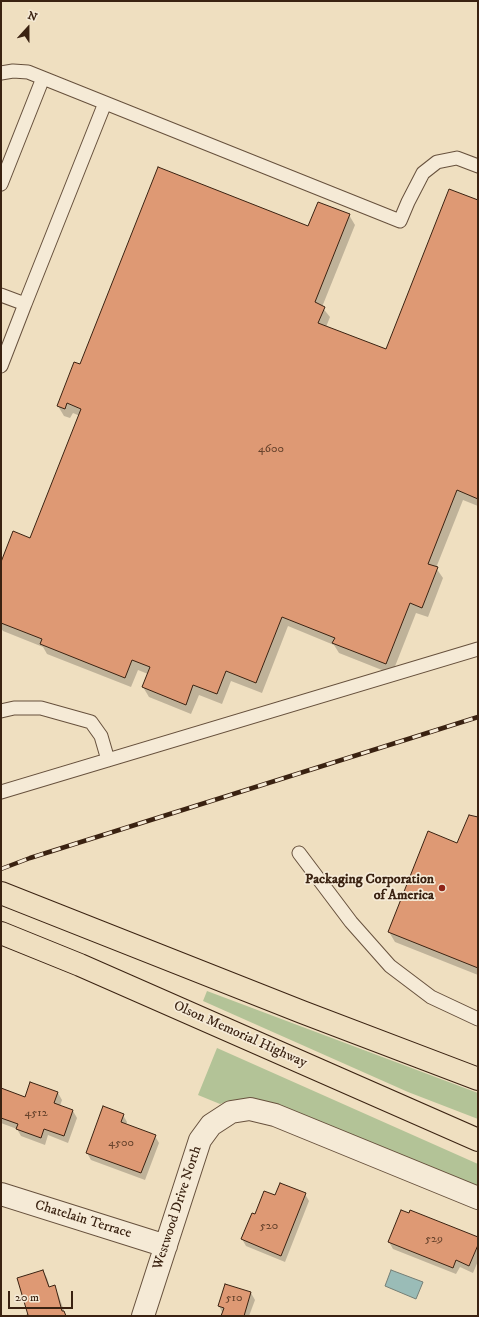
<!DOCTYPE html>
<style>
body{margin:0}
#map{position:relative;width:479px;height:1317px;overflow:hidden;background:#efdfc0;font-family:"IM FELL DW Pica",serif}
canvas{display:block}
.frame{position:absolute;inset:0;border:2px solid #3a2211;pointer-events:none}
.north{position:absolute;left:8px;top:8px;width:40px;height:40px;-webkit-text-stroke:3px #f5ead6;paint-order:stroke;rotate:21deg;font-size:11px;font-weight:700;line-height:16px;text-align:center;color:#3a2211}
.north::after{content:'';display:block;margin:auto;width:14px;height:18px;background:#3a2211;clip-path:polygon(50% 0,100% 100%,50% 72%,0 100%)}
.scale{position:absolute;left:8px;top:1291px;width:65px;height:18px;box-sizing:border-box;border:2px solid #3a2211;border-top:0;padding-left:5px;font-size:12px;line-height:14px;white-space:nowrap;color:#3a2211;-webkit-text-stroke:3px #f5ead6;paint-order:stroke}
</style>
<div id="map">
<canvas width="479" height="1317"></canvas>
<div class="frame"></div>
<div class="north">N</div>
<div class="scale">20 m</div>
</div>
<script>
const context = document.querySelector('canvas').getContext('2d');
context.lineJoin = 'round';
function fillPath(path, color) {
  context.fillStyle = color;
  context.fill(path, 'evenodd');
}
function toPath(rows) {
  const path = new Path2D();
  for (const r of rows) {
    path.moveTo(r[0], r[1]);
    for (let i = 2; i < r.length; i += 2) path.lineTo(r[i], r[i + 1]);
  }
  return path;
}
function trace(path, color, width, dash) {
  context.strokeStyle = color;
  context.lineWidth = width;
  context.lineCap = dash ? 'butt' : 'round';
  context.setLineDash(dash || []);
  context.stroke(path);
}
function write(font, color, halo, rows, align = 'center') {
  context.font = font + ' "IM FELL DW Pica",serif';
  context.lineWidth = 3.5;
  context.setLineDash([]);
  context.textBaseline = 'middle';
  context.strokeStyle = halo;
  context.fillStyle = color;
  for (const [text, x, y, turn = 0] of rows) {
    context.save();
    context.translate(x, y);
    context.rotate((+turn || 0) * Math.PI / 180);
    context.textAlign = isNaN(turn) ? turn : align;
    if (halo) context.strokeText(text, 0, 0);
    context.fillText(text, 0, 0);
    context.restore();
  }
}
const green = toPath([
 [207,991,478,1093,478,1119,408,1092,203,1001],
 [217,1048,478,1164,478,1187,253,1099,231,1100,220,1104,198,1095]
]);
const water = toPath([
 [391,1270,423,1282,416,1299,385,1286,391,1270]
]);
const shadow = toPath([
 [478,202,478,506,463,500,436,568,443,578,428,617,416,613,392,674,339,653,334,645,288,626,262,693,231,681,222,704,199,695,191,714,149,697,143,687,148,674,138,670,131,687,47,654,43,647,3,631,1,628,1,565,31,539,80,416,73,413,70,418,64,416,58,406,80,365,308,228,349,215,355,225,322,307,330,317,326,327,386,351],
 [478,818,478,975,395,942,389,932],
 [1,1089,25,1098,58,1093,62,1100,60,1106,73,1111,77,1118,68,1143,48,1135,45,1145,21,1136,17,1129,1,1123],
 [123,1115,127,1122,126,1125,155,1136,159,1143,145,1180,91,1160,87,1153],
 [305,1194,309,1201,285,1262,246,1246,242,1239,255,1215,276,1197],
 [478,1238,478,1261,473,1273,460,1267,456,1274,393,1249,389,1242],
 [43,1271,47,1278,50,1288,54,1287,58,1294,66,1316,28,1316],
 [226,1285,251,1293,255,1300,249,1316,222,1316,223,1314,219,1306]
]);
const building = toPath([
 [158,167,308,226,318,202,350,214,315,302,325,307,318,323,386,349,449,189,478,200,478,499,457,490,428,564,438,567,422,608,410,603,386,664,332,643,335,638,282,617,256,683,226,671,217,694,193,685,186,705,142,687,150,667,132,660,125,678,40,644,42,639,1,623,1,562,13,531,30,538,81,409,67,403,65,409,57,406,74,362,80,364,158,167],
 [469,815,478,817,478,968,388,932,428,831,457,843,469,815],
 [30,1082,58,1092,54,1103,73,1110,64,1136,44,1129,41,1138,16,1129,18,1124,1,1118,1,1088,25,1097,30,1082],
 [103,1106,124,1114,121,1122,156,1135,141,1173,86,1153,103,1106],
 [280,1183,306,1193,281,1256,241,1239,252,1213,255,1214,264,1191,275,1195,280,1183],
 [401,1210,409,1213,410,1210,478,1237,478,1245,469,1266,456,1260,453,1268,388,1242,401,1210],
 [43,1270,49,1287,55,1285,62,1311,64,1311,66,1316,24,1316,28,1315,17,1278,43,1270],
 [225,1284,251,1292,244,1316,221,1316,224,1308,218,1306,225,1284]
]);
const service = toPath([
 [1,73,13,71,28,72,400,221,408,202,423,173,437,162,457,158,478,166],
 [1,184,43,78],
 [1,295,25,304,1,366],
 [25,304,105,103],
 [1,711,14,708,41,708,91,722,101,736,108,760],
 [1,792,478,649],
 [299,853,351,922,390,966,431,997,478,1019]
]);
const minor = toPath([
 [1,1194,166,1246],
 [143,1316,200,1140,211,1125,231,1112,250,1109,275,1115,478,1198]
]);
const primary = toPath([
 [1,893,302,1012,478,1079],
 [1,933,80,965,478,1140]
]);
const rail = toPath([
 [1,869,30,858,478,717]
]);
const markers = [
 [442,888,4,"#8f2418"]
];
const numberNames = [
 ["4600",271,450],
 ["4512",36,1114],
 ["4500",121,1144],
 ["520",269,1227],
 ["529",434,1240],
 ["510",234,1299]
];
const poiNames = [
 ["Packaging Corporation",434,880],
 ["of America",434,896]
];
const streetNames = [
 ["Olson Memorial Highway",240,1035,24],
 ["Westwood Drive North",178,1208,-72],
 ["Chatelain Terrace",83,1220,17]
];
fillPath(green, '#b3c397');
fillPath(water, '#9abcb7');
trace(water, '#747e75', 1);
fillPath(shadow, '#0003');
fillPath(building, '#de9974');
trace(building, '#3a2211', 1);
trace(service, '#67513d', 15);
trace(minor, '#67513d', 24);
trace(primary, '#3a2211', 24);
trace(service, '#f5ead6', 13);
trace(minor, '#f5ead6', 22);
trace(primary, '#efdfc0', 22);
trace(rail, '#3a2211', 4.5);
trace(rail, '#f5ead6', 3, [9]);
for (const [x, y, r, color] of markers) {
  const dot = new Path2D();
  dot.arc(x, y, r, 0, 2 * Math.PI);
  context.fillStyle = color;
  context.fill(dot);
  trace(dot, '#f5ead6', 1.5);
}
write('12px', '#63402a', null, numberNames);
write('bold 14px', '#3a2211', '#f5ead6', poiNames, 'right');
write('14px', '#3a2211', '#f5ead6', streetNames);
</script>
